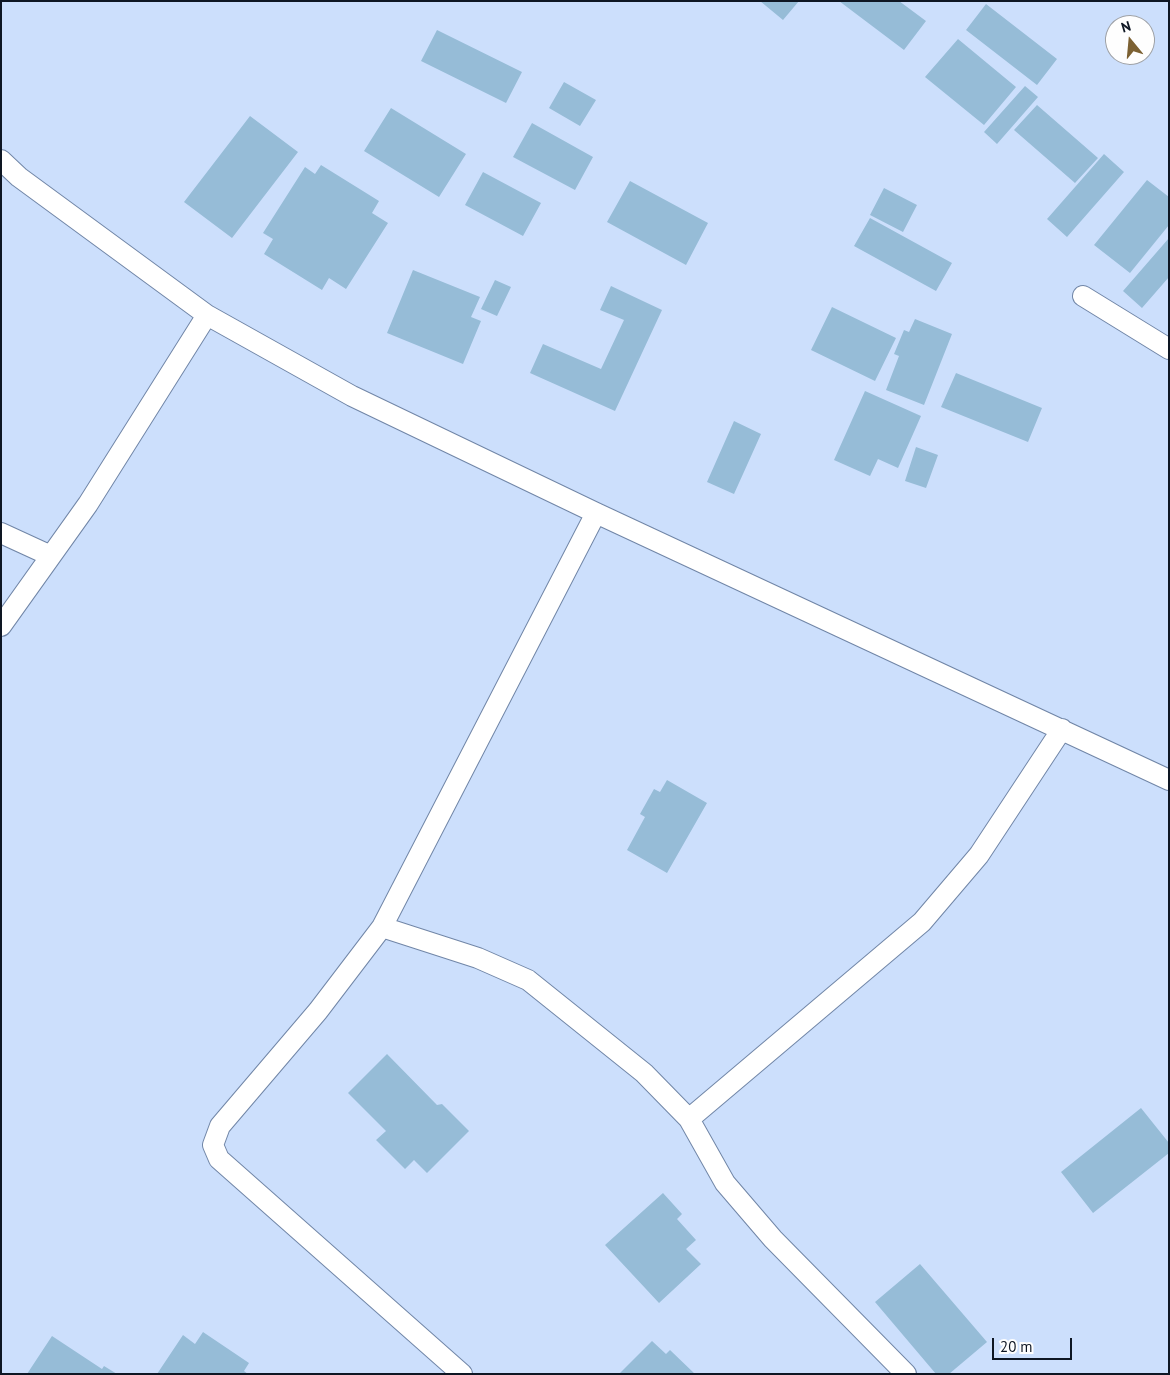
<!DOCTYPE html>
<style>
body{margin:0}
#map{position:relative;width:1170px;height:1375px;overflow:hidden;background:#ccdffc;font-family:"PT Sans",sans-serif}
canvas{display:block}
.frame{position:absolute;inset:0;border:2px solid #0e1623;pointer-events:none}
.north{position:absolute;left:1105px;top:15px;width:50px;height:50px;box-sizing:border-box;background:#fefefe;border:1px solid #9ea1a6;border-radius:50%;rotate:343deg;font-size:14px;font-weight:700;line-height:20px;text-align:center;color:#0e1623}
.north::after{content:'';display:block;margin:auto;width:18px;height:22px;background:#7c6133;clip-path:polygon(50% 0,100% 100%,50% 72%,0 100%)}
.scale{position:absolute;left:992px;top:1338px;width:80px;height:22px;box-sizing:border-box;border:2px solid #0e1623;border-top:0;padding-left:6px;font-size:15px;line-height:18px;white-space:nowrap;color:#0e1623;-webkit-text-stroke:4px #fefefe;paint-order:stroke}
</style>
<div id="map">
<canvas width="1170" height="1375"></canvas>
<div class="frame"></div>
<div class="north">N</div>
<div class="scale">20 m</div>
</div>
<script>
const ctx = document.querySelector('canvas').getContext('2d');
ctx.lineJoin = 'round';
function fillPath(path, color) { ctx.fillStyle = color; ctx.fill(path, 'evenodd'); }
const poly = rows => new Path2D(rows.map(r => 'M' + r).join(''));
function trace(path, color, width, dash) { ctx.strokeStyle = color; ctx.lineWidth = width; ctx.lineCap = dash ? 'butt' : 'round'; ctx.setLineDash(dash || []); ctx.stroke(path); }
const building = poly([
 [760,1,799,1,783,20],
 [839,1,899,1,926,21,904,50],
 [986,4,1057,59,1037,85,966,30],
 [437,30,522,72,506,103,421,61],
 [958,39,1016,87,984,125,925,77],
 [564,82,596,100,580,126,549,108],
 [1025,86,1038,97,997,144,984,132],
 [1037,105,1098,158,1075,183,1014,130],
 [391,108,466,154,439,197,364,151],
 [250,116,298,152,232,238,184,202],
 [532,123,593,157,575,190,513,157],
 [1104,154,1124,172,1067,237,1047,219],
 [321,165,379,201,372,213,388,223,346,289,329,278,322,290,264,254,273,239,263,233,305,167,315,174],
 [483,172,541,203,523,236,465,205],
 [1147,180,1169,197,1169,225,1130,273,1094,245],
 [630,181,708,223,686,265,607,222],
 [884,188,917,205,903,232,870,215],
 [870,218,952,263,936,291,854,246],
 [1169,238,1169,277,1142,308,1123,291],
 [413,270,480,297,471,317,481,321,463,364,387,333],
 [495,280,511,287,497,316,481,309],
 [611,286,662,310,615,411,530,373,543,344,601,369,624,320,600,310],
 [832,307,896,338,875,381,811,350],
 [915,319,952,334,924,405,886,390,899,356,894,354,904,330,909,332],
 [956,373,1042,408,1028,442,941,407],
 [865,391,921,416,898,468,878,459,870,476,834,460],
 [734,421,761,434,734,494,707,482],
 [916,447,938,455,926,488,905,481],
 [667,780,707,803,667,873,627,850,645,817,640,814,654,789,660,792],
 [387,1054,437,1105,442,1104,469,1131,427,1173,414,1160,405,1169,376,1140,386,1131,348,1093],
 [1141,1108,1169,1143,1169,1153,1093,1213,1061,1172],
 [663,1193,682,1214,677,1219,696,1240,686,1249,701,1264,659,1303,605,1245],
 [920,1264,987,1342,949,1374,936,1374,875,1302],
 [203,1332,249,1363,244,1371,248,1374,157,1374,183,1335,195,1344],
 [52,1336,102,1369,104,1366,117,1374,27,1374],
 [652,1341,666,1354,670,1350,695,1374,619,1374]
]);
const minor = poly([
 [1,160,19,177,207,315,352,396,596,513,1169,780],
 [1083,296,1169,349],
 [1,533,51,556],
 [1,626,88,504,207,315],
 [382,927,478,958,528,980,644,1073,689,1119,725,1183,773,1239,906,1374],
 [689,1119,922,922,979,855,1062,729],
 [462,1374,219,1159,213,1145,220,1126,318,1011,382,927,596,513]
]);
fillPath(building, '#96bcd7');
trace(minor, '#7186a7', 22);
trace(minor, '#fff', 20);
</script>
